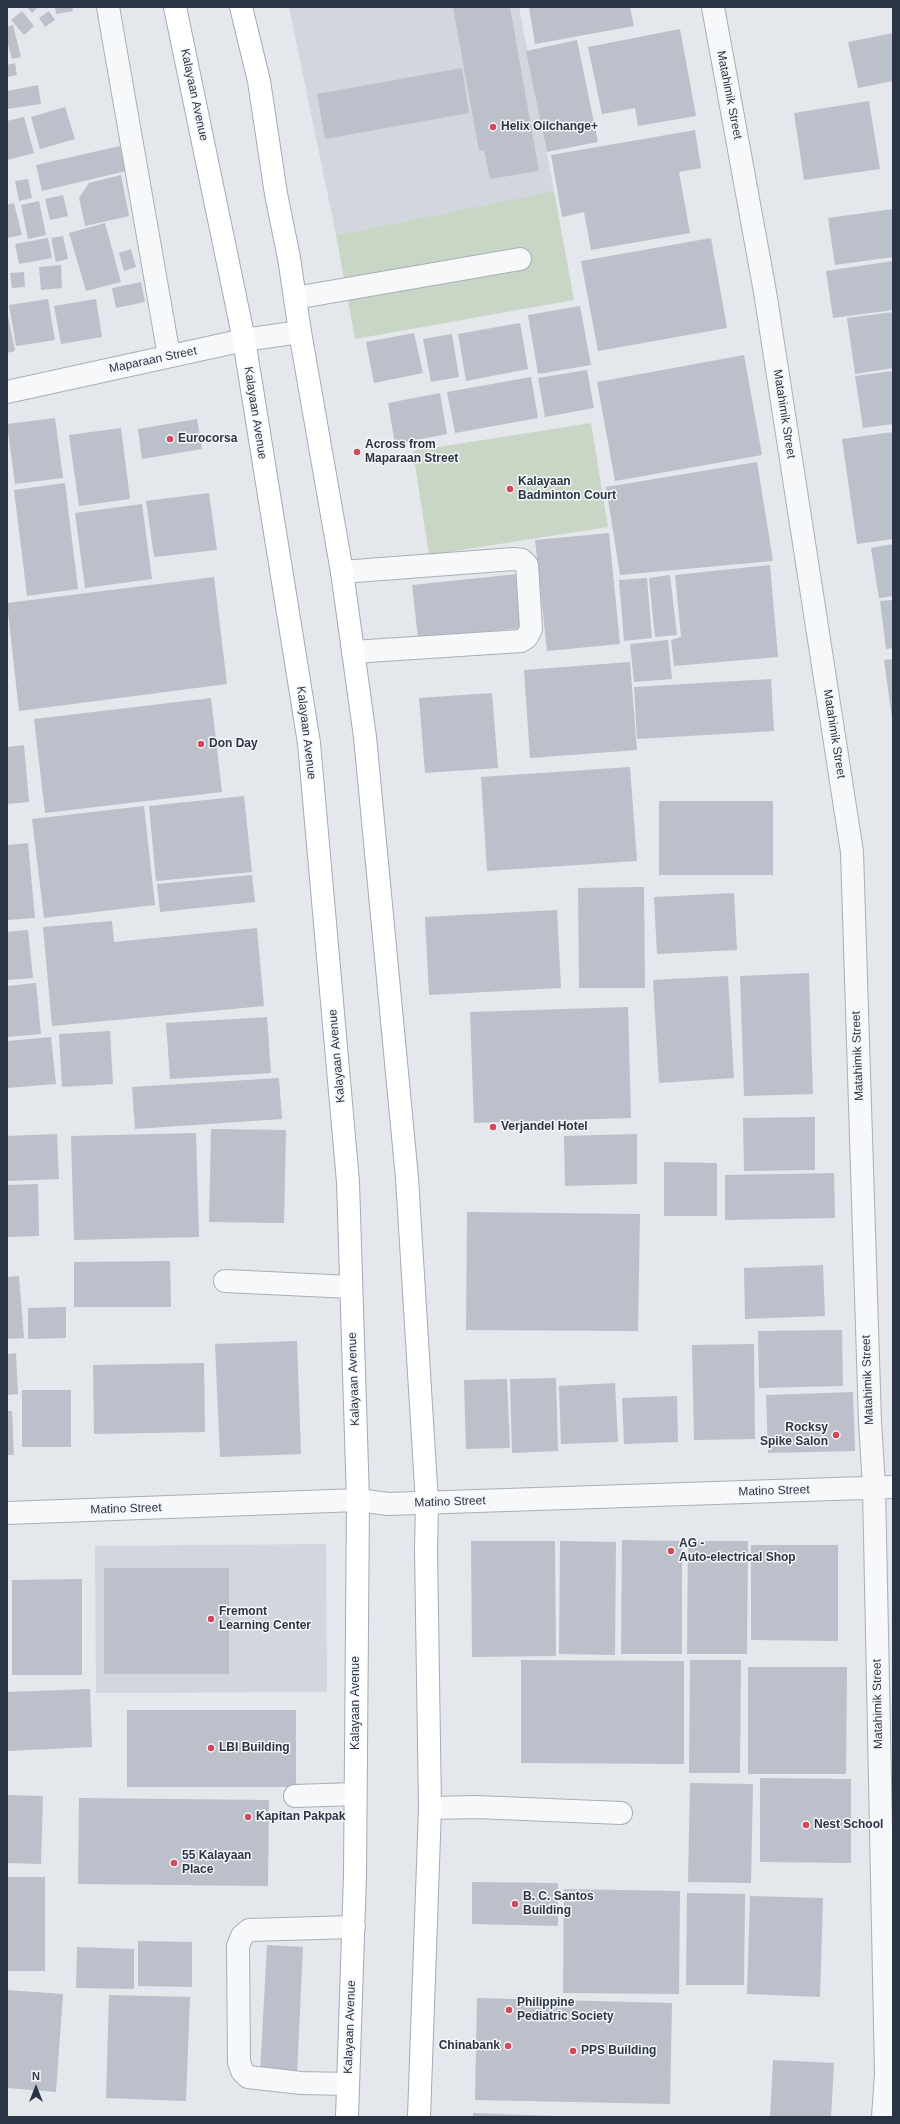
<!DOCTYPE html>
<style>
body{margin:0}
#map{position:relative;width:900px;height:2124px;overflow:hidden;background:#e4e7ec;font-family:Helvetica,sans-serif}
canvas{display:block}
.frame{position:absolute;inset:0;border:8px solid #2b3445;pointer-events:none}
.north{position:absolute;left:16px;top:2068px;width:40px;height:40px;-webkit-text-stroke:3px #f4f6f9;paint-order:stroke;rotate:0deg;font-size:11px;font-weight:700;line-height:16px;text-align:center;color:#2b3445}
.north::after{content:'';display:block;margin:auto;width:14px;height:18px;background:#2b3445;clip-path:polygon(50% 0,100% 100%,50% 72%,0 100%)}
</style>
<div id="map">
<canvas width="900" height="2124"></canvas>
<div class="frame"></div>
<div class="north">N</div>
</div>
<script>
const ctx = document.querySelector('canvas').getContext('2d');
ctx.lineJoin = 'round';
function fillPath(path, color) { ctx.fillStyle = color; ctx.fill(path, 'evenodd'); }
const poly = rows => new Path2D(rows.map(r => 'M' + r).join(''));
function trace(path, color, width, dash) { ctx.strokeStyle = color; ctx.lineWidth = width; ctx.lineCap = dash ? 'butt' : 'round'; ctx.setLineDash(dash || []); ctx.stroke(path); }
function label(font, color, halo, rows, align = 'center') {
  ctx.font = font + ' Helvetica,sans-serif'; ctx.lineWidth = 3; ctx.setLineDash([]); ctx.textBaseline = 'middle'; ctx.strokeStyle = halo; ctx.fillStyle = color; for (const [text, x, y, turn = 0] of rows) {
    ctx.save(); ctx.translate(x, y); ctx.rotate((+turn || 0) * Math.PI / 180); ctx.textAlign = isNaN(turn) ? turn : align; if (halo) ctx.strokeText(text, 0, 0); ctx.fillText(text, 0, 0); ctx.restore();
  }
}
const built = poly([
 [289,7,519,7,554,191,336,235],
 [326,1544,327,1692,96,1693,95,1546]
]);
const green = poly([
 [554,191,574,300,355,339,336,235],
 [591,423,608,527,429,555,413,451]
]);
const building = poly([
 [27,7,38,7,32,13],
 [55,7,72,7,73,11,56,14],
 [453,7,510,7,539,171,490,179,484,150,479,151],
 [529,7,630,7,634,26,535,44],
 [22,11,34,26,24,35,11,20],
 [49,11,55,20,45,27,39,18],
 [13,25,21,57,12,59,7,40,7,27],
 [680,29,696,116,638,126,635,108,602,114,588,47],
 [893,33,893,81,858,88,848,42],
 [577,40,598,142,547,152,526,51],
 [15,63,17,75,7,77,7,65],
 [462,68,469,113,325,139,317,94],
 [38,85,41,104,7,109,7,91],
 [869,101,880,169,804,180,794,113],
 [65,107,75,139,40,149,31,117],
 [24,117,34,153,7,160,7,121],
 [695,130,701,168,679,172,690,233,591,250,584,212,562,217,551,155],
 [120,146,126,171,42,191,36,165],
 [121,175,129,216,85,226,79,198,89,183],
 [28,179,32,198,19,201,15,181],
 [63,195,68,216,50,220,45,199],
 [39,201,46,235,28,239,21,205],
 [14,203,22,235,7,238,7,205],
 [893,209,893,257,835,265,828,218],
 [105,223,121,282,86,291,69,233],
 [63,236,68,259,56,262,51,238],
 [48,238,52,258,19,264,15,244],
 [711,238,727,328,598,351,581,261],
 [131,249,136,267,124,271,119,253],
 [893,261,893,310,833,318,826,271],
 [61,265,62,288,41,290,39,267],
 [24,272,25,287,12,288,10,273],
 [141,282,145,302,116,308,112,288],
 [48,299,55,340,16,346,9,305],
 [96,299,102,337,61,344,54,306],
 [580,306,591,365,538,374,528,315],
 [7,311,15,351,7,353],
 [893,312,893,368,855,374,847,318],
 [520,323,528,369,466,381,458,334],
 [414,333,423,373,374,383,366,342],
 [452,334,459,377,431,382,423,339],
 [744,355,762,455,615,481,597,382],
 [587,370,594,408,545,417,538,378],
 [893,371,893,424,863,428,855,376],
 [531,377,538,418,455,433,447,392],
 [440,393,447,434,395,444,388,403],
 [55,418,63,478,15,484,7,424],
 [197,419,202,449,142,459,138,429],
 [121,428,130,499,79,506,69,435],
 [893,432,893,539,857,544,842,439],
 [757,462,773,561,620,575,606,487],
 [65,483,78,589,27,596,14,490],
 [209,493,217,550,154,557,146,501],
 [142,504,152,579,85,588,75,513],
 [609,533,620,644,547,651,535,540],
 [893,544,893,596,879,598,871,548],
 [770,565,778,657,674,666,671,640,681,637,675,575],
 [517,574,522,628,418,638,412,585],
 [670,575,677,635,655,637,649,578],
 [214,577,227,684,19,711,7,603],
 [647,578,652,638,624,641,619,580],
 [893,600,893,648,886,649,880,601],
 [668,640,672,679,634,682,630,644],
 [893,659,893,719,892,719,884,660],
 [630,662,637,750,530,758,524,670],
 [771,679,774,731,637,739,634,687],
 [492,693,498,768,425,773,419,698],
 [211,698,222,792,45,813,34,719],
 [24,745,29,802,7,804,7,747],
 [630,767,637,861,487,871,481,777],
 [244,796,252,872,156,881,149,806],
 [659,801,773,801,773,875,659,875],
 [144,806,155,905,44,918,32,819],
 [28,843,35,918,7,920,7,845],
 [252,875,255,902,160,912,157,884],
 [644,887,645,988,579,988,578,888],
 [734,893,737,950,657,954,654,897],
 [557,910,561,988,429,995,425,917],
 [112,921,114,942,257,928,264,1006,52,1026,43,927],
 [28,930,33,978,7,980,7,932],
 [809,973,813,1094,744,1096,740,976],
 [728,976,734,1078,659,1083,653,980],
 [36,983,41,1034,7,1037,7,986],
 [628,1007,631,1118,474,1123,470,1012],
 [267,1017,271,1073,170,1079,166,1023],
 [110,1031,113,1084,62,1087,59,1034],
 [51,1037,56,1084,7,1088,7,1041],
 [279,1078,282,1119,135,1129,132,1087],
 [815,1117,815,1170,744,1171,743,1118],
 [211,1129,286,1130,284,1223,209,1222],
 [196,1133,199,1237,74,1240,71,1136],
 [57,1134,59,1179,7,1181,7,1136],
 [637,1134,637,1184,565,1186,564,1136],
 [664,1162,717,1163,717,1216,664,1216],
 [834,1173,835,1218,725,1220,725,1175],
 [38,1184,39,1236,7,1237,7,1185],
 [467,1212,640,1214,638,1331,466,1330],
 [170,1261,171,1307,74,1307,74,1262],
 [823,1265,825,1316,745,1319,744,1268],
 [19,1276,24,1338,7,1339,7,1277],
 [66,1307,66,1338,28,1339,28,1308],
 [842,1330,843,1386,759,1388,758,1331],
 [297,1341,301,1454,220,1457,215,1344],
 [754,1344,755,1439,694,1440,692,1345],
 [16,1353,18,1394,7,1395,7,1354],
 [204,1363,205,1432,94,1434,93,1365],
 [556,1378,558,1451,512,1453,510,1379],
 [507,1379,510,1448,466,1449,464,1380],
 [615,1383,618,1442,561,1444,559,1386],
 [22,1390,71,1390,71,1447,22,1447],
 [853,1392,855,1451,768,1453,766,1395],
 [677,1396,678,1442,624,1444,622,1398],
 [7,1411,12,1411,14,1455,7,1455],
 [622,1540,682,1541,682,1654,621,1654],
 [471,1541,555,1541,556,1656,472,1657],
 [560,1541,616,1542,615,1655,559,1654],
 [688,1541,748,1541,747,1654,687,1654],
 [751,1545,838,1545,838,1641,751,1640],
 [104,1568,229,1568,229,1674,104,1674],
 [82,1579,82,1675,12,1675,12,1580],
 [521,1660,684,1661,684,1764,521,1763],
 [690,1660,741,1660,740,1773,689,1773],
 [748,1667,847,1667,846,1774,748,1774],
 [90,1689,92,1747,7,1751,7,1692],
 [127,1710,296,1710,296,1787,127,1787],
 [760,1778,851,1779,851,1863,760,1862],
 [690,1783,753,1784,751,1883,688,1882],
 [7,1795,43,1796,41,1864,7,1863],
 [79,1798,269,1800,268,1886,78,1884],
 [7,1877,45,1877,45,1971,7,1971],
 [472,1882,558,1883,558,1926,472,1924],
 [564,1889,680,1891,679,1994,563,1993],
 [687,1893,745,1894,744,1985,686,1985],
 [750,1896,823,1898,820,1997,747,1994],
 [138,1941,192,1942,192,1987,138,1986],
 [267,1945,303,1947,297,2075,260,2073],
 [77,1947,134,1949,134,1989,76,1988],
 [7,1990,63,1994,56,2092,7,2088],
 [109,1995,190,1997,186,2101,106,2098],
 [477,1998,672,2003,670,2104,475,2100],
 [773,2060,834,2063,831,2117,770,2117],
 [473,2113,555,2116,555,2117,473,2117]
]);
const minor = poly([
 [108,7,169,356],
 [713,7,765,292,852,852,870,1422,874,1487,886,2074,883,2117],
 [295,298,520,259],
 [7,392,244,340,300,332],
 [342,572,514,559,522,560,527,565,531,629,527,637,521,641,353,652],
 [225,1281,351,1287],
 [7,1513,358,1500,388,1504,893,1487],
 [295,1796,355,1794],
 [430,1808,476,1807,621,1813],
 [348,2084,301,2083,248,2077,242,2071,239,2062,238,1946,242,1936,249,1930,354,1927]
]);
const major = poly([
 [175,7,244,340,309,743,348,1182,358,1500,355,1875,347,2117],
 [241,7,259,81,276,194,289,258,300,332,342,572,365,737,407,1178,427,1503,426,1549,430,1808,419,2117]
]);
const markers = [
 [493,127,4,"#d1495b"],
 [170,439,4,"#d1495b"],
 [357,452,4,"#d1495b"],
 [510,489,4,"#d1495b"],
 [201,744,4,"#d1495b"],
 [493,1127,4,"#d1495b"],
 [836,1435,4,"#d1495b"],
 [671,1551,4,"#d1495b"],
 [211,1619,4,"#d1495b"],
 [211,1748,4,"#d1495b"],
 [248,1817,4,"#d1495b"],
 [806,1825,4,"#d1495b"],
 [174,1863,4,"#d1495b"],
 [515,1904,4,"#d1495b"],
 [509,2010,4,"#d1495b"],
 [508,2046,4,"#d1495b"],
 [573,2051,4,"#d1495b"]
];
const streetNames = [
 ["Kalayaan Avenue",194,95,78],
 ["Matahimik Street",729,95,79],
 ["Maparaan Street",153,360,-12],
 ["Kalayaan Avenue",255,413,81],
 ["Matahimik Street",784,414,81],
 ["Kalayaan Avenue",306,733,83],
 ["Matahimik Street",834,734,81],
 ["Kalayaan Avenue",337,1056,-95],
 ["Matahimik Street",858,1056,-92],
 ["Kalayaan Avenue",354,1379,-92],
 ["Matahimik Street",868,1380,-92],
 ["Matino Street",774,1491,-2],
 ["Matino Street",450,1502,-2],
 ["Matino Street",126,1509,-2],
 ["Kalayaan Avenue",356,1703,-90],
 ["Matahimik Street",878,1704,-91],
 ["Kalayaan Avenue",350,2027,-88]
];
const poiNames = [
 ["Helix Oilchange+",501,127],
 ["Eurocorsa",178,439],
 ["Across from",365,445],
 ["Maparaan Street",365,459],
 ["Kalayaan",518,482],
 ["Badminton Court",518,496],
 ["Don Day",209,744],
 ["Verjandel Hotel",501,1127],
 ["Rocksy",828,1428,"right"],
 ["Spike Salon",828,1442,"right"],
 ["AG -",679,1544],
 ["Auto-electrical Shop",679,1558],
 ["Fremont",219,1612],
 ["Learning Center",219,1626],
 ["LBI Building",219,1748],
 ["Kapitan Pakpak",256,1817],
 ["Nest School",814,1825],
 ["55 Kalayaan",182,1856],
 ["Place",182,1870],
 ["B. C. Santos",523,1897],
 ["Building",523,1911],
 ["Philippine",517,2003],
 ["Pediatric Society",517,2017],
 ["Chinabank",500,2046,"right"],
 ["PPS Building",581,2051]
];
fillPath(built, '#d2d6de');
fillPath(green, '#c9d6c5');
fillPath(building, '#bbc0ca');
trace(minor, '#a9aeb7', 24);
trace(major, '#a3abb8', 24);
trace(minor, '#f7f8fa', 22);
trace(major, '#fff', 22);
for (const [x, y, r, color] of markers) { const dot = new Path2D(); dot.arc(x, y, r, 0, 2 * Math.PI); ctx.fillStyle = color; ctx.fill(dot); trace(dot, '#f4f6f9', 1.5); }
label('12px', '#2b3445', '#f4f6f9', streetNames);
label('bold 12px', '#2b3445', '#f4f6f9', poiNames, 'left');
</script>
